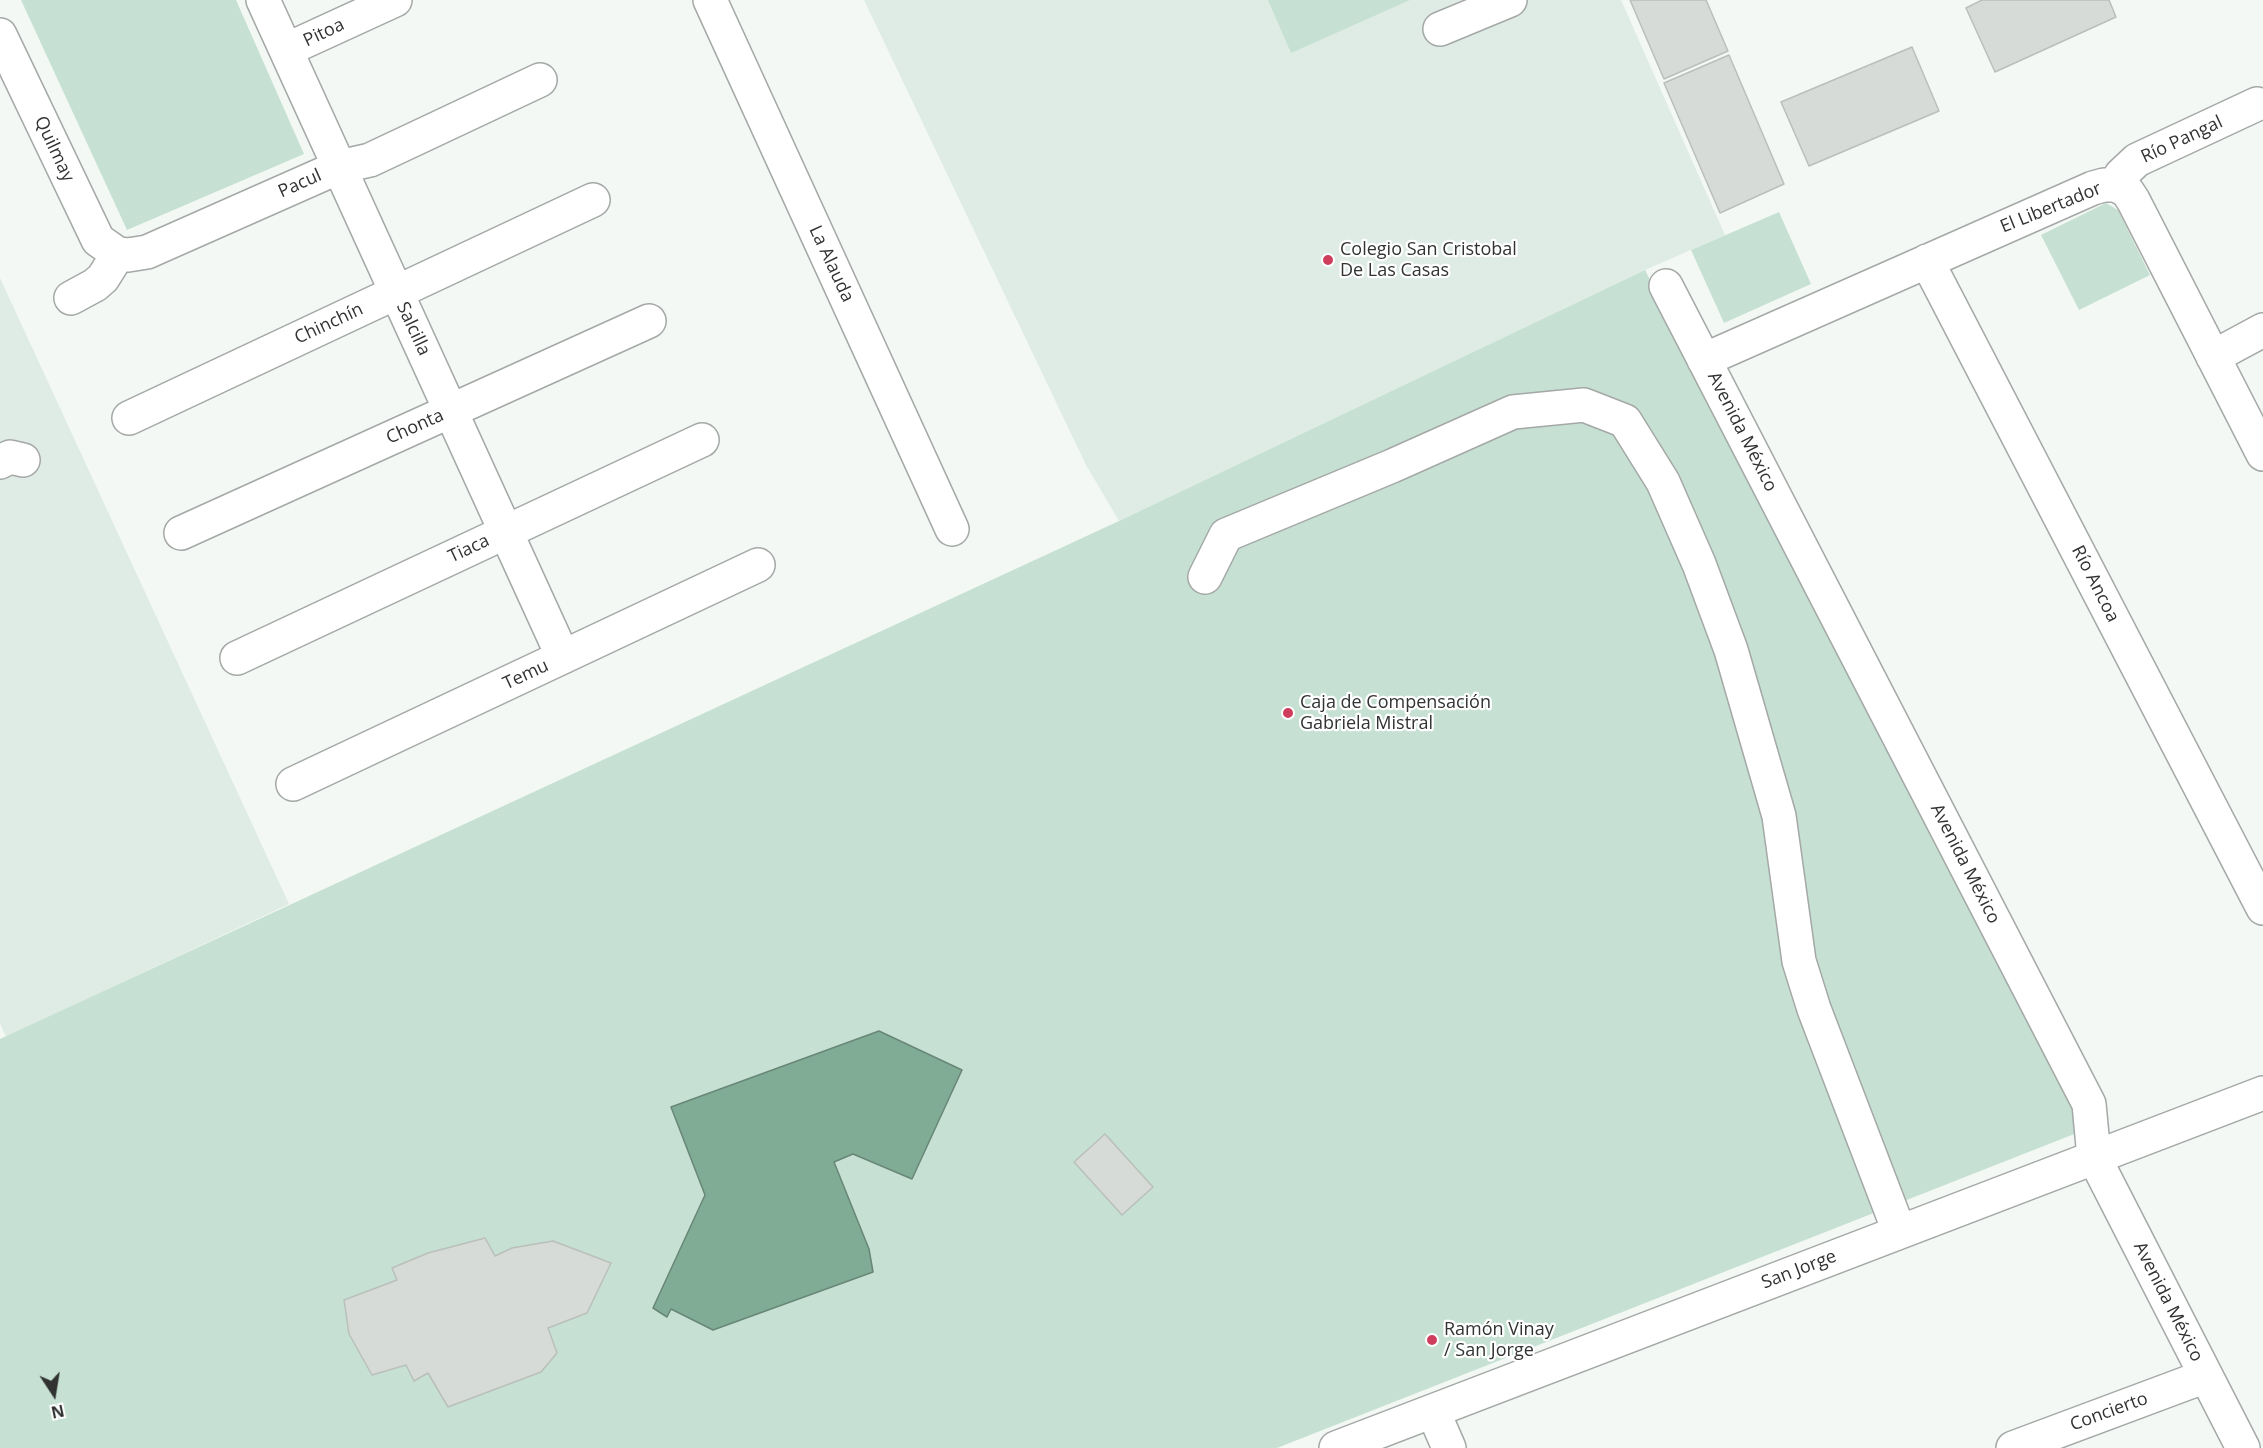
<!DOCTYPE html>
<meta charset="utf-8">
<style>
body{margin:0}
#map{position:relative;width:2263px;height:1448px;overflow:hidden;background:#f3f8f5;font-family:"Open Sans",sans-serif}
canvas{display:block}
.north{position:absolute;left:24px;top:1364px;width:60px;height:60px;-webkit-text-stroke:4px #fff;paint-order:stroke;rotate:168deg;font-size:16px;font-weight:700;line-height:24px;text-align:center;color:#313332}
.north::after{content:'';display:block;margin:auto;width:21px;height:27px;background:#313332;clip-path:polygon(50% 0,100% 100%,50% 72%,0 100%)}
</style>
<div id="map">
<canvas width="2263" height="1448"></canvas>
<div class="north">N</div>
</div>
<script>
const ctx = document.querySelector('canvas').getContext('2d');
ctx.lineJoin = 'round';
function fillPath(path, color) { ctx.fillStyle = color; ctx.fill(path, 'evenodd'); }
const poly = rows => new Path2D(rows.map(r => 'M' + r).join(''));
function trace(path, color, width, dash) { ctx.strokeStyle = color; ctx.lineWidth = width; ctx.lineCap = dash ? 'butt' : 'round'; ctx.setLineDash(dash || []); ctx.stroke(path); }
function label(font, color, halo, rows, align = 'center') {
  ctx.font = font + ' "Open Sans",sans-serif'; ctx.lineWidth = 4.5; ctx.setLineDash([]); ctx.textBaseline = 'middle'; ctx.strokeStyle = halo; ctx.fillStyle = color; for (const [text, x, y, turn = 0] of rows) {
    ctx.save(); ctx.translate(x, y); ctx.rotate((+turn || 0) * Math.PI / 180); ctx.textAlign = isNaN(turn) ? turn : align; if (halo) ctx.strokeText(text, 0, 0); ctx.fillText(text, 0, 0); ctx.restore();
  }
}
const built = poly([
 [864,0,1621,0,1725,235,1645,270,1119,521,1086,465],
 [0,278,289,904,6,1037,0,1023]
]);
const green = poly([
 [21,0,236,0,304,154,127,230],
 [1268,0,1410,0,1291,53],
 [2106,203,2118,210,2150,275,2079,310,2041,235],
 [1779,212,1811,284,1724,323,1691,250],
 [1645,270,2087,1129,1277,1448,0,1448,0,1039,1119,521]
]);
const water = poly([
 [879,1031,962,1070,912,1179,853,1154,834,1162,869,1249,873,1272,713,1330,671,1309,667,1317,653,1308,705,1195,671,1107,879,1031]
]);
const building = poly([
 [1630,0,1706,0,1728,51,1664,79,1630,0],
 [1982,0,2109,0,2116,17,1995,72,1966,8,1982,0],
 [1912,47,1939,111,1809,166,1781,102,1912,47],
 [1729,55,1784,184,1720,213,1664,83,1729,55],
 [1105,1134,1153,1187,1122,1215,1074,1162,1105,1134],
 [485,1238,495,1256,512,1248,553,1241,611,1263,587,1313,548,1328,557,1353,541,1372,448,1407,428,1373,414,1381,406,1365,372,1375,349,1334,344,1300,397,1280,392,1268,428,1253,485,1238]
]);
const minor = poly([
 [263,0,563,657],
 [710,0,952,529],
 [1440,29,1510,0],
 [0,35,98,240,118,254,128,255,147,252,339,167,370,160,540,80],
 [286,50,395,0],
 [2116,185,2121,175,2137,160,2257,104],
 [1927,261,2263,908],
 [1666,286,2089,1104,2094,1157,2243,1448],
 [71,298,95,285,103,278,118,254],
 [2213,357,2263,330],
 [1704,360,2093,188,2104,185,2116,185,2127,191,2133,200,2263,454],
 [129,418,593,200],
 [0,462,10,457,23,460],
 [181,533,649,321],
 [1205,577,1226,535,1392,466,1513,412,1584,405,1625,421,1663,482,1699,564,1731,650,1779,816,1799,961,1814,1009,1899,1231],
 [237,658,702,440],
 [293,784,758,565],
 [1433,1411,1449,1448],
 [1336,1448,2263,1093],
 [2013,1448,2206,1376]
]);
const markers = [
 [1328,260,6,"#ce3e5c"],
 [1288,713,6,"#ce3e5c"],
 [1432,1340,6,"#ce3e5c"]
];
const streetNames = [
 ["Pitoa",324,33,-25],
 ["Río Pangal",2182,140,-25],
 ["Quilmay",54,149,65],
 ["Pacul",300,184,-24],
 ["El Libertador",2051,208,-22],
 ["La Alauda",831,264,65],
 ["Chinchín",329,324,-25],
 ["Salcilla",413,329,65],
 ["Chonta",415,427,-24],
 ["Avenida México",1742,432,63],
 ["Tiaca",469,549,-25],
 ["Río Ancoa",2095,584,63],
 ["Temu",526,675,-25],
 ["Avenida México",1965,864,63],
 ["San Jorge",1799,1270,-21],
 ["Avenida México",2168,1302,63],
 ["Concierto",2109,1412,-20]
];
const poiNames = [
 ["Colegio San Cristobal",1340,250],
 ["De Las Casas",1340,271],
 ["Caja de Compensación",1300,703],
 ["Gabriela Mistral",1300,724],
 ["Ramón Vinay",1444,1330],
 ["/ San Jorge",1444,1351]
];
fillPath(built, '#dfece5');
fillPath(green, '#c6e1d3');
fillPath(water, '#80ab95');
trace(water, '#688777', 1.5);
fillPath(building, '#d6dbd8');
trace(building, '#babfbc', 1.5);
trace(minor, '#a4a8a6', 36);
trace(minor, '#fff', 33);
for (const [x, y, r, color] of markers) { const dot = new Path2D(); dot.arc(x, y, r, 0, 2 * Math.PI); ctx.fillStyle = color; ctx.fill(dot); trace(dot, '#fff', 2); }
label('18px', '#313332', '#fff', streetNames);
label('18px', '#313332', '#fff', poiNames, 'left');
</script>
